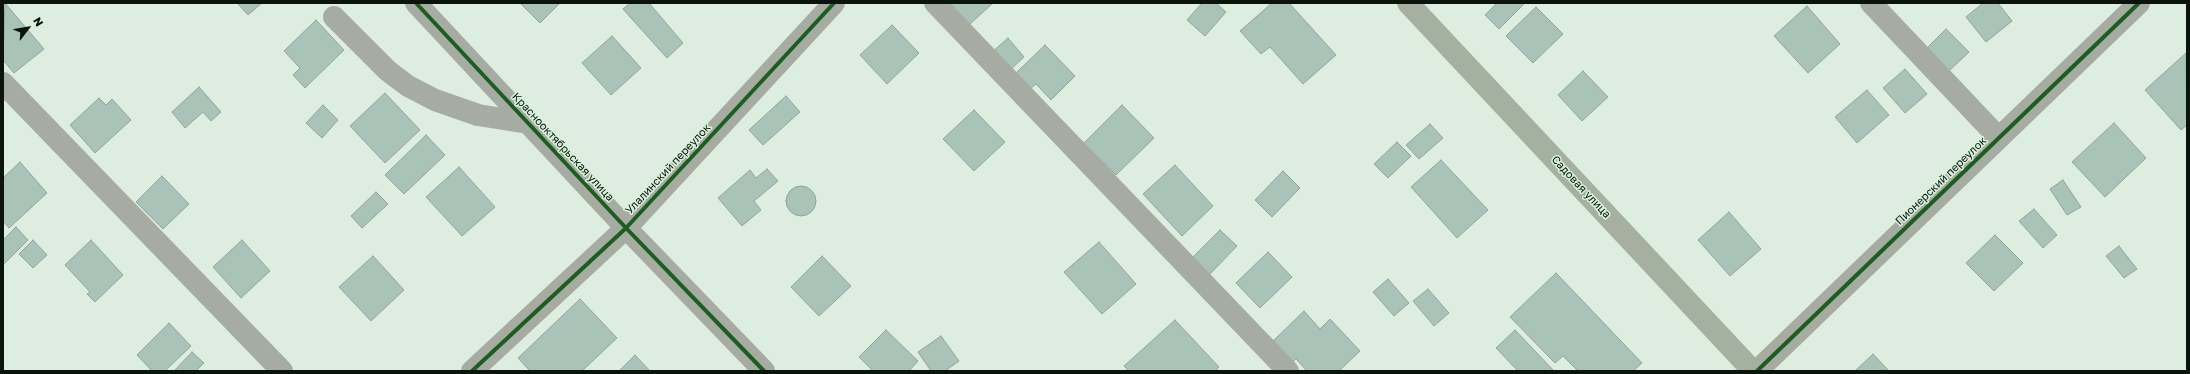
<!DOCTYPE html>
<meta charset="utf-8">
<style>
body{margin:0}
#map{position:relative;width:2190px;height:374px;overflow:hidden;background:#ddede0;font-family:"Golos Text",sans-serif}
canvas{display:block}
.frame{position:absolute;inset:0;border:4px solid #0b140c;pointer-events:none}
.north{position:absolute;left:8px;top:8px;width:40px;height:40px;-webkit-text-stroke:3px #d7f3db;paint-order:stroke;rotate:59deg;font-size:11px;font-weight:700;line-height:16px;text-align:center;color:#0b140c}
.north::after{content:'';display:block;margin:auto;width:14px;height:18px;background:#0b140c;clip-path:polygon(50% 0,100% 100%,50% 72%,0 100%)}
</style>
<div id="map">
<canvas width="2190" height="374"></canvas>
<div class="frame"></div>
<div class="north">N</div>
</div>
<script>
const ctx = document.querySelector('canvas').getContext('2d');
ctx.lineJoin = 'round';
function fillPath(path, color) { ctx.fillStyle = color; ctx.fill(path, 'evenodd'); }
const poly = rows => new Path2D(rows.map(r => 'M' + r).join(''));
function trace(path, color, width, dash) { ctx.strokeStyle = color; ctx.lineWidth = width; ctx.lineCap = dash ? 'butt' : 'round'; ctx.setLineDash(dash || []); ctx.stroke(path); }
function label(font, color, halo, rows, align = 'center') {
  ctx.font = font + ' "Golos Text",sans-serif'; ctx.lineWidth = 3; ctx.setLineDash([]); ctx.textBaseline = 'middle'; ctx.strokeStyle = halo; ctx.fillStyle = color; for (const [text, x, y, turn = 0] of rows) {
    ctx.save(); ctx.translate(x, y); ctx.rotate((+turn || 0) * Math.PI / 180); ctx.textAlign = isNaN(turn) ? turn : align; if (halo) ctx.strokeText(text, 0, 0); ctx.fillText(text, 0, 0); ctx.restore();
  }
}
const building = poly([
 [5,3,44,49,14,73,3,60,5,3],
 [237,3,262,3,248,15,237,3],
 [520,3,560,3,540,23,520,3],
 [630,3,649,3,683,43,667,58,623,9,630,3],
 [948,3,993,3,969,25,948,3],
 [1202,3,1216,3,1226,12,1205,36,1187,20,1202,3],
 [1272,3,1289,3,1336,55,1303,84,1270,47,1261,54,1240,31,1272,3],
 [1497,3,1525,3,1499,29,1485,15,1497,3],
 [1983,3,1998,3,2012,21,1986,42,1966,17,1983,3],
 [1807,6,1840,44,1808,73,1774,36,1807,6],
 [1536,7,1563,34,1533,63,1506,36,1536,7],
 [316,20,344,50,305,88,293,75,300,68,284,51,316,20],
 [892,25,919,53,887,84,860,55,892,25],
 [1946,29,1969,52,1949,71,1927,48,1946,29],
 [612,36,641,68,611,95,582,63,612,36],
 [1008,38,1024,57,1008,72,991,53,1008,38],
 [1045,45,1075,76,1051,100,1036,84,1031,88,1016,73,1045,45],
 [2186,53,2187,125,2181,130,2145,90,2186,53],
 [1905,69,1927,94,1905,113,1883,88,1905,69],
 [1583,71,1608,97,1582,121,1558,95,1583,71],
 [199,87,221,112,211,121,203,112,185,128,172,112,199,87],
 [1867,90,1889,115,1857,143,1835,117,1867,90],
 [385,93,420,130,385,163,350,126,385,93],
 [786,96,800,112,763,145,749,130,786,96],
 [99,98,106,105,112,99,131,120,95,153,70,125,99,98],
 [323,105,338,120,322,138,306,123,323,105],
 [1122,105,1154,138,1116,175,1084,143,1122,105],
 [974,110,1005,142,974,171,943,139,974,110],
 [2114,123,2146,158,2105,197,2072,162,2114,123],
 [1430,124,1443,138,1419,159,1406,145,1430,124],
 [426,135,445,155,404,194,385,175,426,135],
 [1397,142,1411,156,1388,178,1374,164,1397,142],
 [1441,160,1488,210,1457,238,1411,187,1441,160],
 [20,162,47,193,9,228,3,221,3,178,20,162],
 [1175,165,1213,206,1182,236,1143,194,1175,165],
 [459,167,495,207,462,236,426,197,459,167],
 [767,169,778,181,754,201,761,210,742,226,718,198,750,170,756,178,767,169],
 [1283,171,1300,188,1272,217,1255,200,1283,171],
 [162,176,189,204,163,229,136,202,162,176],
 [2063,180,2081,207,2067,215,2050,189,2063,180],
 '786 201a15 15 0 1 1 30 0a15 15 0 1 1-30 0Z',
 [376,192,388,204,362,228,351,216,376,192],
 [2034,209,2057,235,2043,248,2019,221,2034,209],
 [1729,212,1761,249,1730,276,1698,240,1729,212],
 [16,227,28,240,3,265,3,240,16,227],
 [1220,230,1237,246,1209,275,1192,258,1220,230],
 [1995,235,2023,263,1994,291,1966,263,1995,235],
 [33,240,47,255,33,268,19,254,33,240],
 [91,240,123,275,95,302,87,294,90,292,65,265,91,240],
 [242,240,270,271,241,298,213,267,242,240],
 [1099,242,1136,284,1102,314,1064,272,1099,242],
 [2119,246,2137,269,2124,278,2106,256,2119,246],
 [1268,252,1292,277,1260,308,1236,283,1268,252],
 [373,256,404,290,371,321,339,287,373,256],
 [822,256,851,286,819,316,791,287,822,256],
 [1556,273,1642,363,1633,371,1578,371,1563,356,1555,363,1510,317,1556,273],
 [1388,279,1409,303,1394,316,1373,292,1388,279],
 [1428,289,1449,313,1434,326,1413,301,1428,289],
 [580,299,617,338,582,371,530,371,518,358,580,299],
 [1304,311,1320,329,1330,319,1360,351,1339,371,1307,371,1296,359,1291,363,1272,342,1304,311],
 [1175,320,1219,367,1215,371,1129,371,1124,366,1175,320],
 [169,323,191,346,165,371,152,371,137,355,169,323],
 [886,330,918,361,909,371,873,371,859,357,886,330],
 [1515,330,1554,371,1518,371,1496,348,1515,330],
 [941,336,959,361,945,371,931,371,918,352,941,336],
 [192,352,204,363,196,371,174,371,192,352],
 [1873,354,1889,371,1855,371,1873,354],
 [635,355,650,371,619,371,635,355]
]);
const minor = poly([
 [416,3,626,228,764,371],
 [935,3,1288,371],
 [1871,3,1999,138],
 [334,17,388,71,408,86,435,100,478,115,528,123],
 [3,83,282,371],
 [472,371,626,228,834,3],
 [1757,371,2139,3]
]);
const major = poly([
 [1408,3,1753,371]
]);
const cycleway = poly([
 [416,3,626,228,764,371],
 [472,371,626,228,834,3],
 [1757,371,2139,3]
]);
const streetNames = [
 ["Краснооктябрьская улица",563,147,47],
 ["Улалинский переулок",668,169,-47],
 ["Пионерский переулок",1941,181,-44],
 ["Садовая улица",1581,187,47]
];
fillPath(building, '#a9c3b8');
trace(building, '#96a39b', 1);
trace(minor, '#a7aca2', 22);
trace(major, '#a6b0a1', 22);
trace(cycleway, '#1b5e20', 4);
label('11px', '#0b140c', '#d7f3db', streetNames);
</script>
